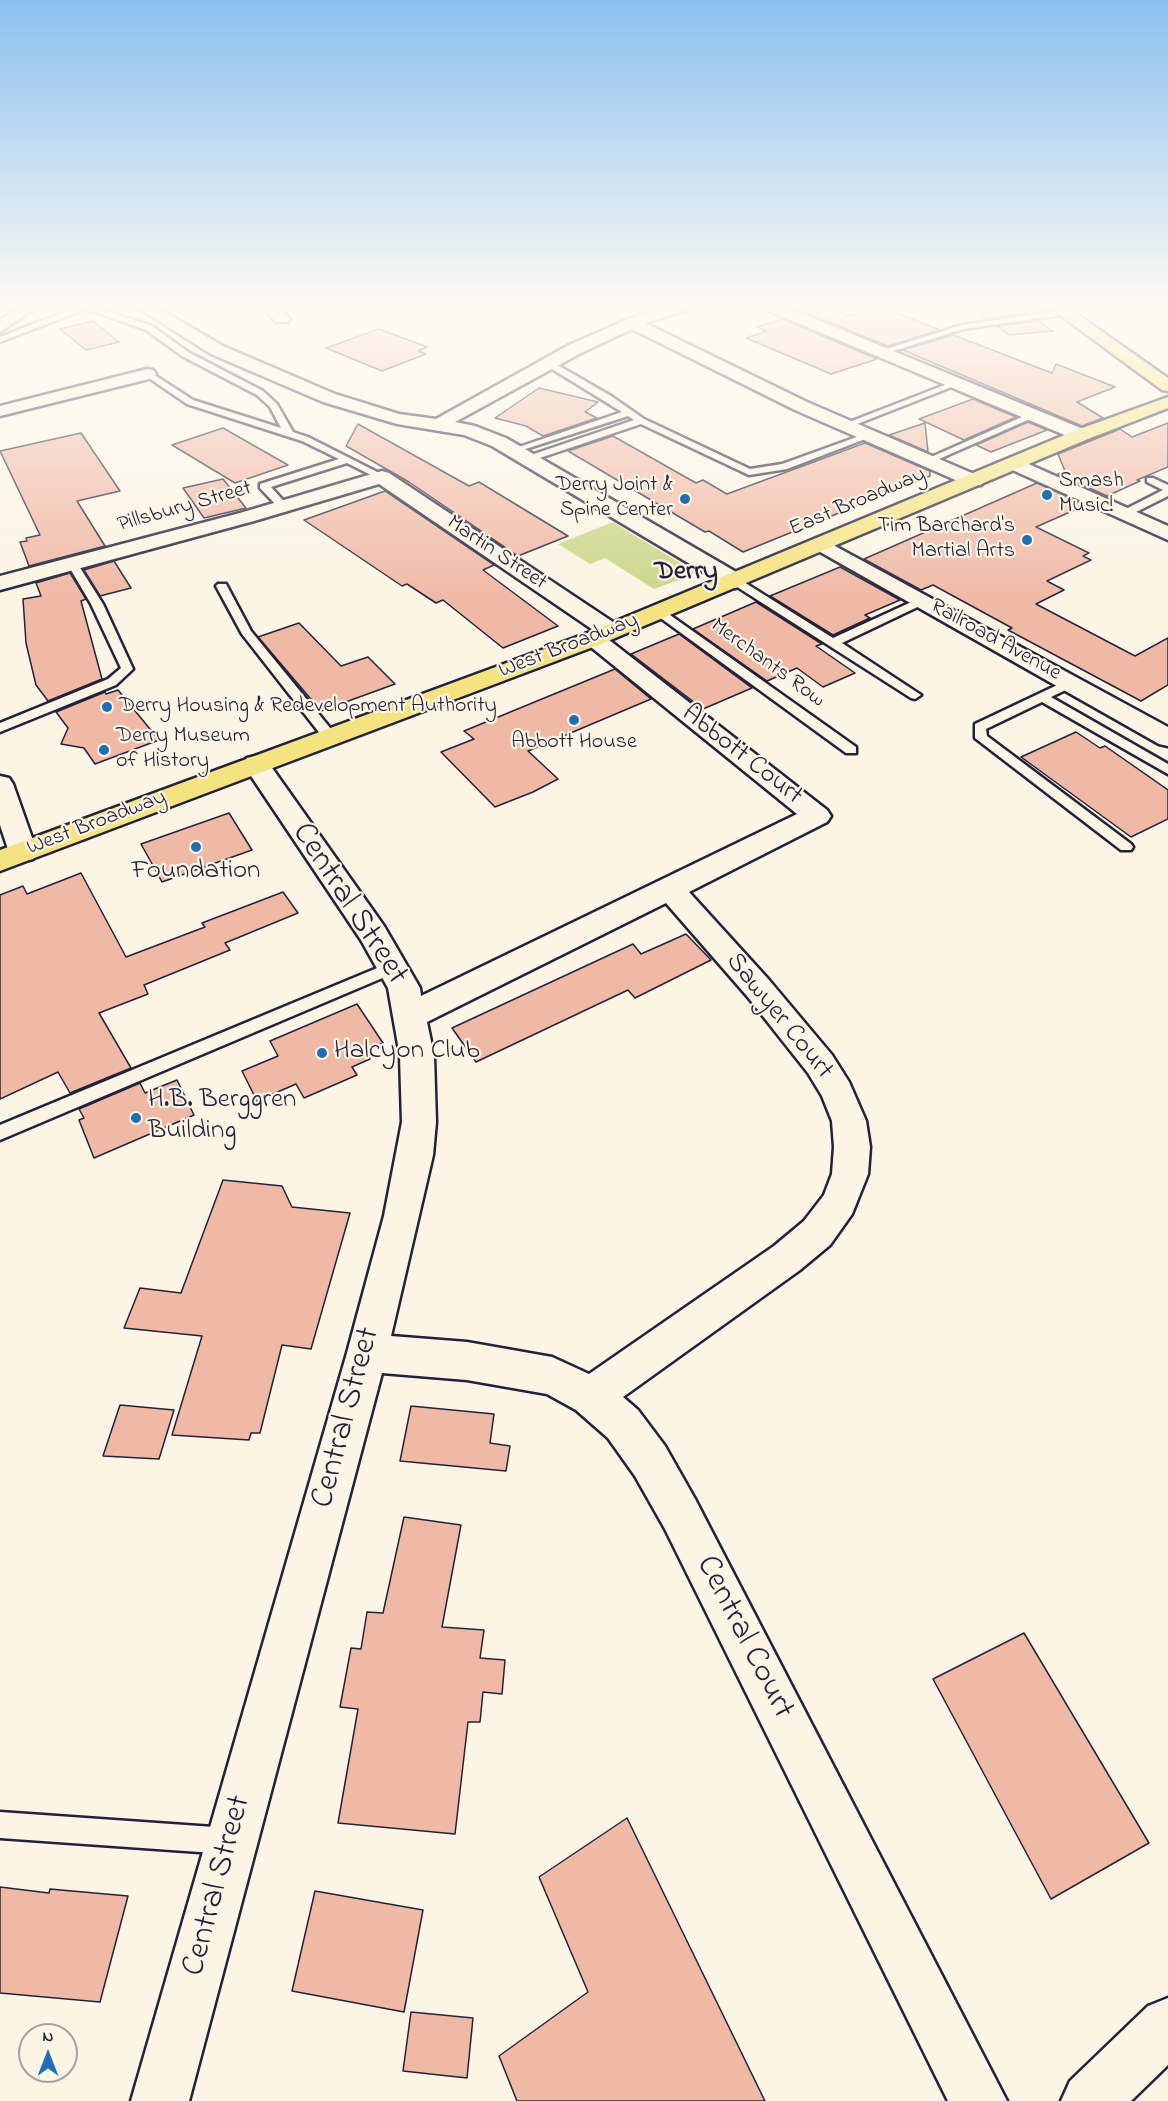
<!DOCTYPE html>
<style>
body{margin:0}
#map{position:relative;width:1168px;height:2101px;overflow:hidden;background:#fcf5e5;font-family:"Indie Flower",sans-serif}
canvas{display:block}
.north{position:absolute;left:18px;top:2023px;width:60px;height:60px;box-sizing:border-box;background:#fcf5e5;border:2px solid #a5a1a1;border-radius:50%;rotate:0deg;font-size:16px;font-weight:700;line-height:24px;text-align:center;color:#22223b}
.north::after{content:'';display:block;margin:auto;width:21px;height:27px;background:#1f6fb2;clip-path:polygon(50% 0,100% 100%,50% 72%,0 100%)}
</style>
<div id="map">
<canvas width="1168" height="2101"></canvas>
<div class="north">N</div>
</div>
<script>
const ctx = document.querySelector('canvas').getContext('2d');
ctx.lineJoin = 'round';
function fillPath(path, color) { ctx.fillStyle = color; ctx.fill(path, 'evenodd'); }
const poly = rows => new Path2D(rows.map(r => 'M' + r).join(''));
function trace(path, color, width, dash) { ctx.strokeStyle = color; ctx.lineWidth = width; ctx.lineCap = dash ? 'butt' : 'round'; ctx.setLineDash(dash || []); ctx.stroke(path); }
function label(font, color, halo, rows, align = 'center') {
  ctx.font = font + ' "Indie Flower",sans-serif'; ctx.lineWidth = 4.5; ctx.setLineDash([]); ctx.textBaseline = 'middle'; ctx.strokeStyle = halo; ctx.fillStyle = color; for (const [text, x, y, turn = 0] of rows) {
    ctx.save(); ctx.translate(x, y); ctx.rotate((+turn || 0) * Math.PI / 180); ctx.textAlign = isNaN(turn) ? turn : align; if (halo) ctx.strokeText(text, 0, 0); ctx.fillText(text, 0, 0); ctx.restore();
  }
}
const green = poly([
 [613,522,632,534,697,573,654,589,605,558,590,564,558,544]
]);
const building = poly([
 [827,307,848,316,881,307,940,330,888,346,805,312,827,307],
 [970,307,1017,307,1027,313,987,319,970,307],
 [782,319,877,359,831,374,746,338,767,331,757,327,782,319],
 [93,321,119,342,86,350,60,329,93,321],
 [1038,321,1053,331,1009,335,997,326,1038,321],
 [379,329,427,347,418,351,426,354,382,371,326,348,379,329],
 [953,335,1052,373,1056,364,1115,387,1077,402,1103,418,1082,426,903,350,953,335],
 [539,388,598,402,585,412,597,418,543,436,526,426,495,418,539,388],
 [973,399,1016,417,964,440,919,419,973,399],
 [1028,422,1047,430,991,452,976,445,1028,422],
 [925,423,928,452,889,435,925,423],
 [1168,423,1168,467,1137,480,1140,481,1107,496,1058,474,1065,471,1058,454,1120,429,1132,437,1168,423],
 [358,424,469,486,479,482,568,536,518,556,409,482,346,446,358,424],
 [223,428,288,465,235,483,172,445,223,428],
 [81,433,120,491,77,501,105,546,29,566,20,542,27,541,26,538,40,535,0,451,81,433],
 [613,436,696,483,703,480,727,494,865,443,930,471,930,476,743,552,709,531,705,532,568,451,613,436],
 [223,479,246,508,204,518,183,488,223,479],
 [1037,483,1086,505,1036,527,1089,553,1083,556,1091,560,1047,581,1064,590,1036,604,1135,656,1168,638,1168,685,1141,701,1008,630,1012,628,933,585,921,590,864,559,1037,483],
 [385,491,494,565,483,570,558,626,503,648,443,600,436,603,407,584,402,586,304,520,385,491],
 [114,561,131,588,100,596,84,570,114,561],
 [840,567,900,600,865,615,870,618,833,635,770,596,840,567],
 [70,573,86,599,81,601,102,679,48,701,36,685,26,643,23,599,41,596,36,583,70,573],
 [756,602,822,644,816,646,855,673,823,687,797,668,767,681,693,629,756,602],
 [299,623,341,666,368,657,395,684,321,711,258,637,299,623],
 [679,634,752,688,703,709,631,654,679,634],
 [615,669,651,699,528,751,558,779,533,792,495,807,441,752,474,739,464,731,615,669],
 [118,690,159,740,95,764,84,748,61,744,68,728,56,712,105,692,106,694,118,690],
 [1076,732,1100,748,1105,746,1168,790,1168,819,1131,837,1021,757,1076,732],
 [229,813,252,850,162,882,141,844,229,813],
 [81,873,126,957,205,927,202,923,283,892,298,913,225,943,230,950,144,985,148,994,99,1013,131,1068,70,1093,58,1072,0,1099,0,895,23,886,27,894,81,873],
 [686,934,711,960,635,998,628,990,476,1062,452,1028,633,944,641,954,686,934],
 [357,1004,383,1043,365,1051,370,1059,352,1067,357,1075,304,1098,296,1084,257,1101,242,1071,278,1056,270,1041,357,1004],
 [177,1080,194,1115,94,1158,79,1120,84,1118,79,1109,140,1083,145,1093,177,1080],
 [223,1180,282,1186,292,1207,350,1213,311,1349,282,1345,260,1433,251,1433,249,1440,172,1435,202,1336,124,1328,140,1288,181,1293,223,1180],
 [120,1405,174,1410,159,1459,103,1456,120,1405],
 [411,1406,494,1414,490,1443,510,1446,506,1471,400,1461,411,1406],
 [404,1517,461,1525,442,1627,484,1630,480,1658,505,1660,502,1694,483,1692,480,1722,468,1722,455,1834,338,1823,358,1709,340,1707,351,1648,361,1649,367,1612,383,1613,404,1517],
 [1024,1633,1149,1843,1051,1899,933,1679,1024,1633],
 [627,1818,765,2101,517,2101,499,2056,588,1992,539,1877,627,1818],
 [0,1887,49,1893,50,1889,128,1896,100,2002,0,1993,0,1887],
 [315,1891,423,1910,404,2012,292,1991,315,1891],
 [411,2012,473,2018,467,2078,403,2071,411,2012]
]);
const service = poly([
 [77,307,95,307,152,326,188,352,263,391,277,404,293,432,308,437,387,477,379,479,347,463,271,487,288,506,279,508,260,488,260,484,339,459,302,441,187,404,143,374,150,372,193,400,281,428,270,407,257,395,182,356,146,330,86,309,0,342,0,337,77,307],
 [1065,310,1068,314,963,329,887,353,880,351,962,325,1065,310],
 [547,359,611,396,644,419,750,469,782,464,865,434,873,436,787,469,749,475,641,424,531,461,526,458,528,456,634,420,628,416,513,453,513,449,622,412,544,364,547,359],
 [955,381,962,383,847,428,839,426,955,381],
 [1031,413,1039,415,930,463,922,461,1031,413],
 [1147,478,1153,478,1168,485,1168,496,1128,516,1120,516,1120,512,1163,490,1147,482,1147,478],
 [69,563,77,563,103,604,133,669,116,685,0,732,0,723,108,679,121,668,91,604,68,565,69,563],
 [731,579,739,579,833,638,920,598,928,598,928,602,842,643,921,695,915,699,911,698,731,583,731,579],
 [218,584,226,584,251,631,335,734,335,740,325,740,242,634,216,586,218,584],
 [655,610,663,610,856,747,856,753,846,753,655,614,655,610],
 [1070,679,1076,683,1074,686,1051,697,1168,764,1168,774,1042,702,986,729,987,736,1131,844,1133,847,1131,850,1121,850,975,738,975,724,1070,679],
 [394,961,399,963,402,967,399,971,0,1140,0,1125,394,961],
 [0,1812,228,1828,237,1832,241,1841,237,1850,228,1854,0,1838,0,1812]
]);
const minor = poly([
 [19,307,37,307,0,332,0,320,19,307],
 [137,307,156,307,223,346,335,394,399,414,436,419,569,345,626,320,663,307,688,307,686,310,645,323,807,402,981,477,984,481,981,485,967,485,795,410,632,329,581,353,455,422,475,426,506,438,743,576,746,581,743,586,735,588,727,586,492,446,464,435,397,424,323,402,211,354,137,307],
 [263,307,279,307,290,319,288,322,276,322,263,307],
 [765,307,786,307,1088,431,1090,435,1088,439,1074,439,767,310,765,307],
 [147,369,153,370,156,374,153,378,0,416,0,406,147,369],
 [1015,458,1168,526,1168,540,1008,468,1005,464,1008,460,1015,458],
 [382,471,389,473,619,626,623,631,619,636,604,636,827,810,831,816,827,822,689,892,769,980,832,1055,849,1082,866,1121,870,1147,868,1174,852,1214,830,1245,800,1270,623,1397,638,1410,665,1446,695,1499,1007,2101,948,2101,665,1529,635,1476,608,1438,576,1410,547,1394,467,1380,382,1373,189,2101,131,2101,347,1353,384,1216,402,1122,400,1056,388,988,361,940,243,764,247,758,256,756,265,758,384,926,420,988,421,996,797,814,581,639,585,634,599,634,379,484,254,521,0,590,0,576,240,513,382,471],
 [666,903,747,996,808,1073,822,1096,832,1121,834,1147,832,1174,824,1195,804,1221,774,1246,589,1374,552,1357,467,1342,391,1336,433,1155,436,1122,434,1056,427,1022,666,903],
 [822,539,1168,727,1168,746,1159,744,815,549,811,545,815,541,822,539],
 [0,776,9,778,13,784,37,852,33,859,23,861,13,859,9,852,0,825,0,776]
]);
const tertiary = poly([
 [1168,1998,1168,2065,1131,2101,1061,2101,1070,2081,1148,2006,1168,1998]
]);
const primary = poly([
 [1049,307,1067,307,1168,378,1168,391,1162,390,1049,307],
 [1168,397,1168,408,1088,439,601,644,0,871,0,850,585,634,1074,431,1168,397]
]);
const markers = [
 [1047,495,6,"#1f6fb2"],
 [685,499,6,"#1f6fb2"],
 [1027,540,6,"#1f6fb2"],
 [107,707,6,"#1f6fb2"],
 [574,720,6,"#1f6fb2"],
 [104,750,6,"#1f6fb2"],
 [196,847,6,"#1f6fb2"],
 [322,1053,6,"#1f6fb2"],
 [136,1118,6,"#1f6fb2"]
];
const farPoinames = [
 ["Smash",1059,482],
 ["Music!",1059,507],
 ["Derry Joint &",673,486,"right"],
 ["Spine Center",673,511,"right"],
 ["Tim Barchard's",1015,527,"right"],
 ["Martial Arts",1015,552,"right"],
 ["Derry Housing & Redevelopment Authority",119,707],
 ["Derry Museum",116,737],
 ["of History",116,762],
 ["Abbott House",574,743,"center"]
];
const farStreetnames = [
 ["East Broadway",858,503,-23],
 ["Pillsbury Street",185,508,-16],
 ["Martin Street",496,554,34],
 ["Railroad Avenue",995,641,29],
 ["West Broadway",569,647,-21],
 ["Merchants Row",767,664,36],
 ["West Broadway",97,824,-21]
];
const farDistrictnames = [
 ["Derry",686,574]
];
const streetNames = [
 ["Abbott Court",741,756,38],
 ["Sawyer Court",778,1017,51]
];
const poiNames = [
 ["Foundation",196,873,"center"],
 ["Halcyon Club",334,1053],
 ["H.B. Berggren",148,1102],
 ["Building",148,1133]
];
const nearStreetnames = [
 ["Central Street",348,905,57],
 ["Central Street",348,1418,-75],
 ["Central Court",743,1638,63],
 ["Central Street",219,1886,-75]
];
fillPath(green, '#cad689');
fillPath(building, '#f0b9a6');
trace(building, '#22223b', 1.5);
trace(service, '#22223b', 5);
trace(minor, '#22223b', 5);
trace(tertiary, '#22223b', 5);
trace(primary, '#22223b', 5);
fillPath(service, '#fcf5e5');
fillPath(minor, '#fcf5e5');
fillPath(tertiary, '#fcf5e5');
fillPath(primary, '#f5e382');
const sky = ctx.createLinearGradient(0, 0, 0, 601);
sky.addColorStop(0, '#8ac0f0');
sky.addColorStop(0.51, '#fefaf3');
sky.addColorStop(1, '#fefaf300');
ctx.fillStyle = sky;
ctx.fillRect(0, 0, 1168, 601);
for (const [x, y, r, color] of markers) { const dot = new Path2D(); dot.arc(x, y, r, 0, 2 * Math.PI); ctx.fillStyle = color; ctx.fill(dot); trace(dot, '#fcf5e5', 2); }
label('22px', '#22223b', '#fcf5e5', farPoinames, 'left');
label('22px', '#22223b', '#fcf5e5', farStreetnames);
label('bold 27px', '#22223b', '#fcf5e5', farDistrictnames);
label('27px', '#22223b', '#fcf5e5', streetNames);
label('27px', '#22223b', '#fcf5e5', poiNames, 'left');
label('33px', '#22223b', '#fcf5e5', nearStreetnames);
</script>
